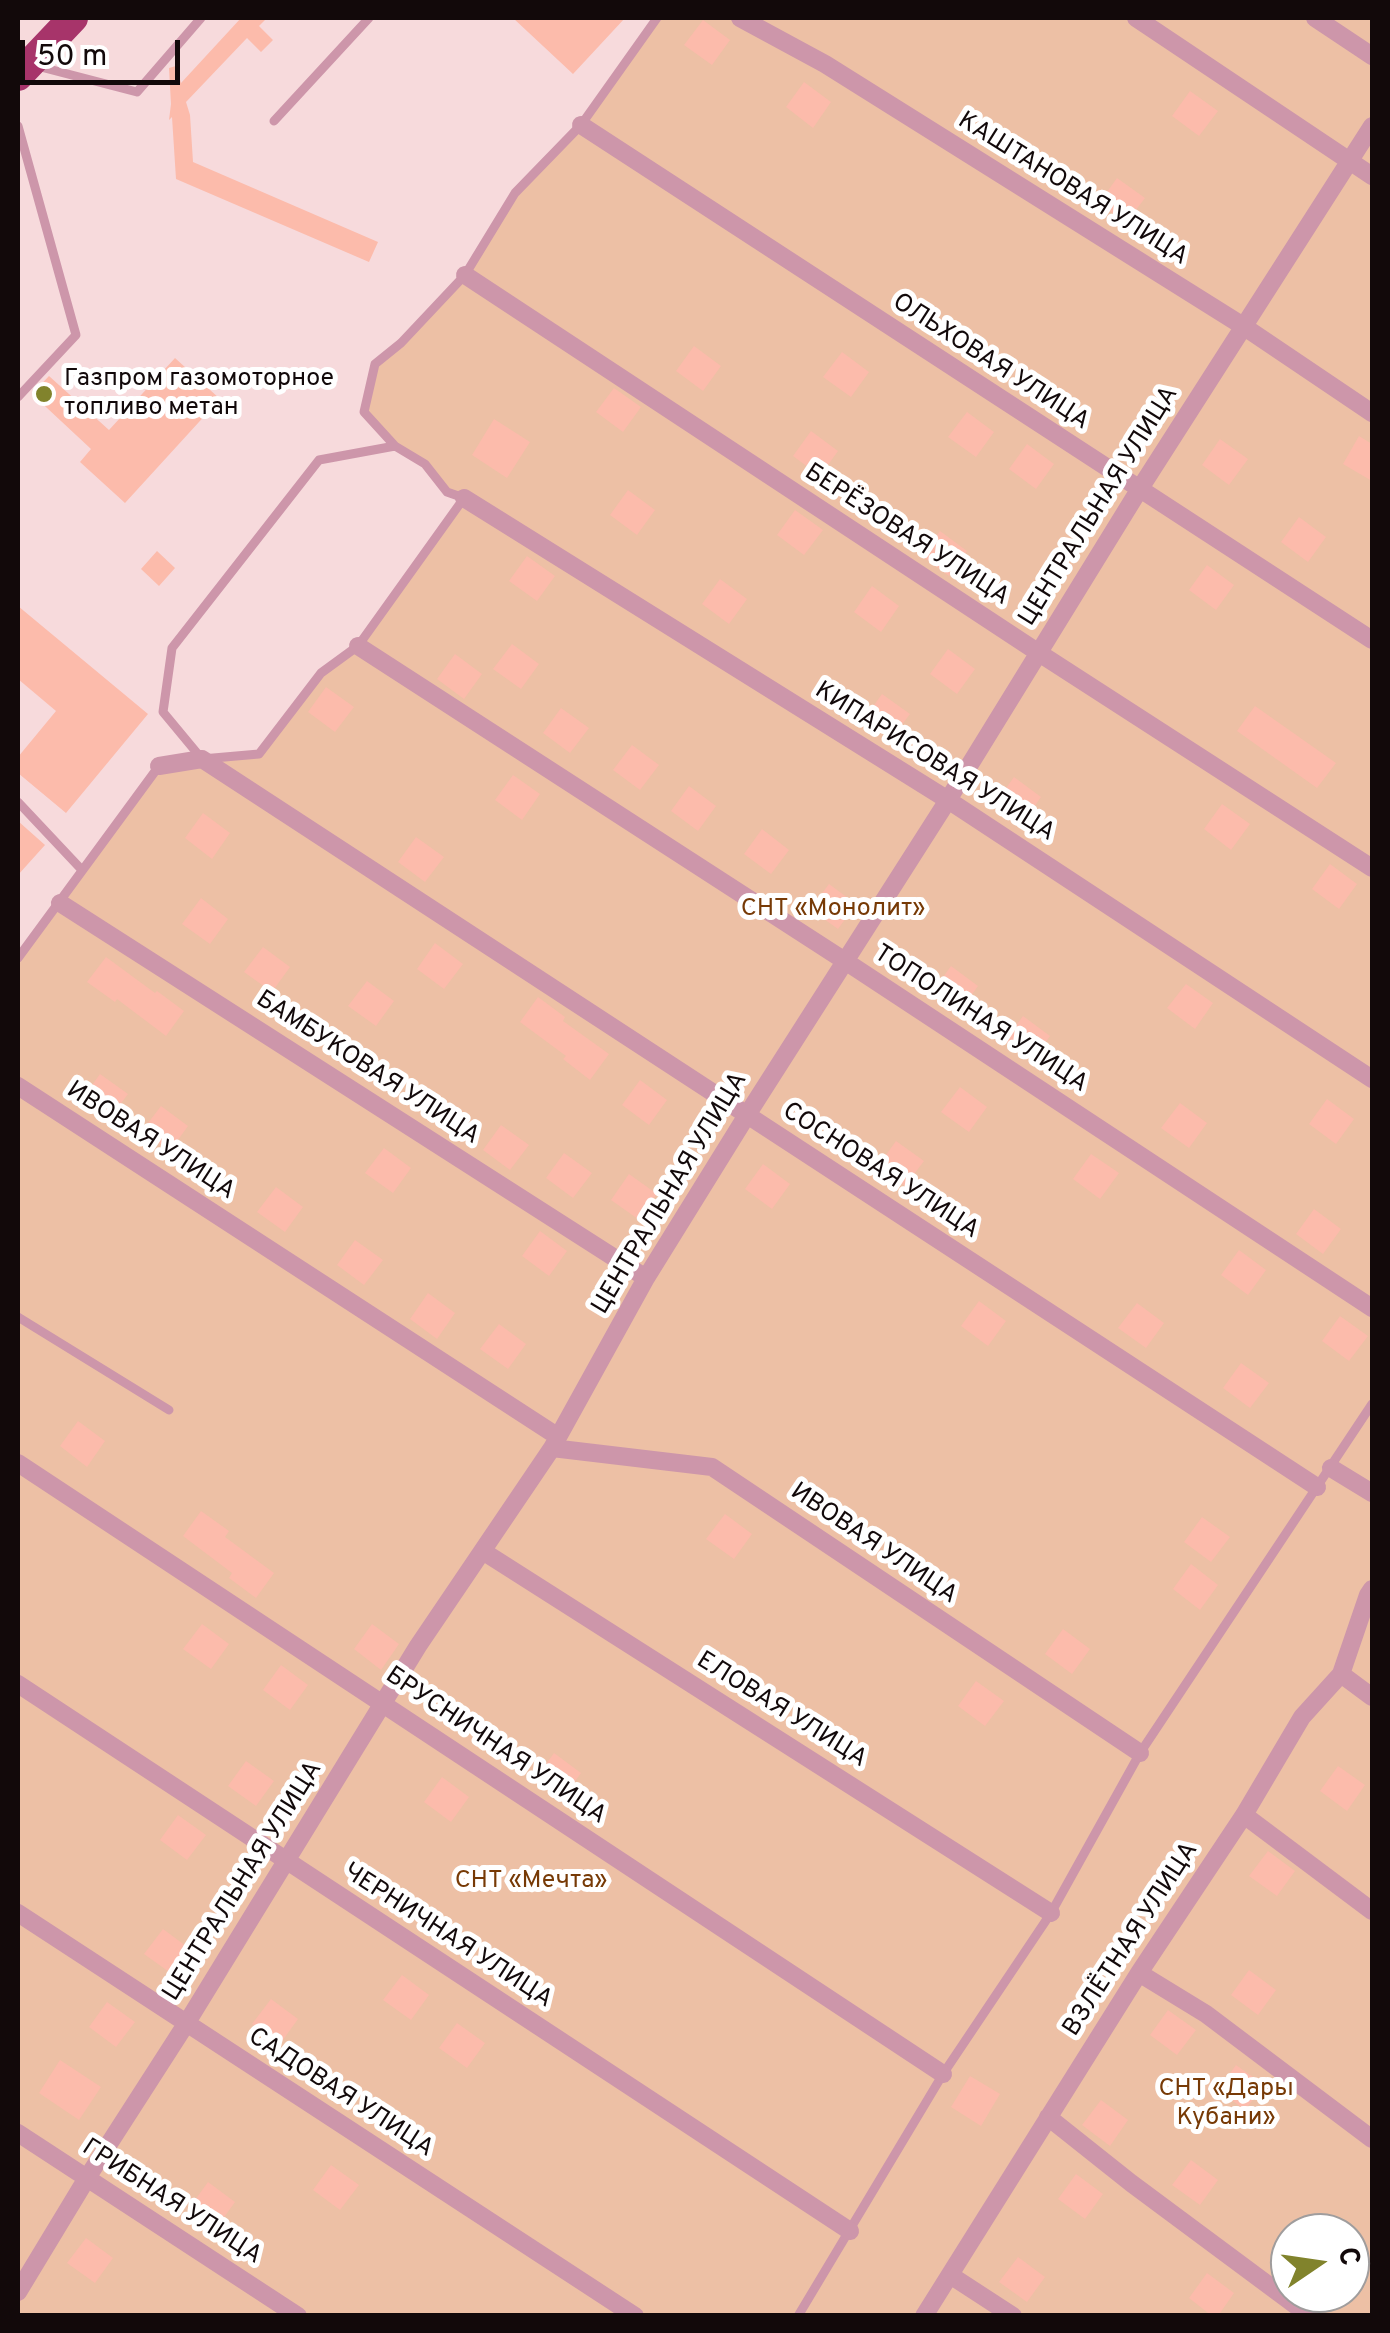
<!DOCTYPE html>
<meta charset="utf-8">
<style>
body{margin:0}
#map{position:relative;width:1390px;height:2333px;overflow:hidden;background:#f7dadc;font-family:Overpass,sans-serif}
canvas{display:block}
.frame{position:absolute;inset:0;border:20px solid #12090a;pointer-events:none}
.north{position:absolute;left:1270px;top:2213px;width:100px;height:100px;box-sizing:border-box;background:#fff;border:2px solid #a09d9d;border-radius:50%;rotate:77deg;font-size:28px;font-weight:700;line-height:40px;text-align:center;color:#12090a}
.north::after{content:'';display:block;margin:auto;width:35px;height:45px;background:#81832c;clip-path:polygon(50% 0,100% 100%,50% 72%,0 100%)}
.scale{position:absolute;left:20px;top:40px;width:160px;height:45px;box-sizing:border-box;border:5px solid #12090a;border-top:0;padding-left:12px;font-size:30px;line-height:35px;white-space:nowrap;color:#12090a;-webkit-text-stroke:8px #fff;paint-order:stroke}
</style>
<div id="map">
<canvas width="1390" height="2333"></canvas>
<div class="frame"></div>
<div class="north">С</div>
<div class="scale">50 m</div>
</div>
<script>
const ctx = document.querySelector('canvas').getContext('2d');
ctx.lineJoin = 'round';
function fillPath(path, color) { ctx.fillStyle = color; ctx.fill(path, 'evenodd'); }
const poly = rows => new Path2D(rows.map(r => 'M' + r).join(''));
function trace(path, color, width, dash) { ctx.strokeStyle = color; ctx.lineWidth = width; ctx.lineCap = dash ? 'butt' : 'round'; ctx.setLineDash(dash || []); ctx.stroke(path); }
function label(font, color, halo, rows, align = 'center') {
  ctx.font = font + ' Overpass,sans-serif'; ctx.lineWidth = 10; ctx.setLineDash([]); ctx.textBaseline = 'middle'; ctx.strokeStyle = halo; ctx.fillStyle = color; for (const [text, x, y, turn = 0] of rows) {
    ctx.save(); ctx.translate(x, y); ctx.rotate((+turn || 0) * Math.PI / 180); ctx.textAlign = isNaN(turn) ? turn : align; if (halo) ctx.strokeText(text, 0, 0); ctx.fillText(text, 0, 0); ctx.restore();
  }
}
const green = poly([
 [657,18,1372,18,1372,2315,18,2315,18,958,159,766,260,754,321,673,358,646,463,499,447,492,425,464,395,446,364,412,375,364,465,275,515,193,581,125],
 [1290,2233,1350,2233,1350,2293,1290,2293]
]);
const building = poly([
 [241,18,267,18,259,26,273,40,261,52,247,38,186,102,190,115,193,162,378,242,369,262,176,179,172,117,169,120,171,104,169,68,176,66,181,83],
 [513,18,625,18,573,74],
 [703,20,730,40,712,65,684,45],
 [804,82,831,102,813,128,786,107],
 [1190,91,1218,111,1199,136,1172,116],
 [1117,178,1145,198,1126,223,1099,203],
 [694,346,721,366,703,391,676,371],
 [842,352,869,372,851,397,823,377],
 [175,358,220,399,125,503,80,462,91,449,32,394,49,376,109,430],
 [614,388,641,407,623,432,596,412],
 [967,412,994,432,976,457,948,437],
 [494,419,530,442,507,478,472,455],
 [811,431,838,451,820,476,793,456],
 [1359,436,1372,444,1372,481,1343,464],
 [1220,439,1248,459,1229,485,1202,465],
 [1027,444,1054,464,1036,489,1009,469],
 [628,490,655,510,637,535,610,515],
 [795,510,823,530,804,555,777,535],
 [1299,517,1326,537,1308,562,1281,542],
 [940,531,967,551,949,576,922,556],
 [157,551,175,568,159,586,141,569],
 [527,556,555,576,537,601,509,581],
 [1207,565,1234,585,1216,610,1189,590],
 [720,579,747,599,729,624,702,604],
 [872,586,899,606,881,632,854,612],
 [18,606,148,714,66,813,18,773,18,757,56,711,18,679],
 [512,644,539,664,521,689,493,669],
 [948,649,975,669,957,694,930,674],
 [455,654,482,674,464,699,437,679],
 [326,687,354,707,335,732,308,712],
 [882,694,910,714,891,739,864,719],
 [1255,706,1336,763,1317,788,1237,731],
 [561,708,589,728,570,753,543,733],
 [632,745,659,765,640,790,613,770],
 [513,775,540,794,522,820,495,800],
 [1014,777,1041,797,1023,823,996,802],
 [689,786,716,806,698,831,671,811],
 [1222,804,1250,824,1231,850,1204,829],
 [203,813,230,833,212,859,185,838],
 [18,821,45,845,18,875],
 [762,829,789,850,771,874,744,854],
 [416,837,444,857,425,882,398,862],
 [1330,864,1357,884,1339,909,1312,889],
 [829,884,856,904,838,929,810,909],
 [201,898,228,919,210,944,182,924],
 [435,943,463,964,444,989,417,969],
 [263,947,290,967,272,992,244,972],
 [106,957,155,993,157,991,184,1011,166,1036,117,999,115,1002,87,982],
 [951,966,978,986,960,1011,933,991],
 [367,981,394,1001,376,1026,348,1006],
 [1186,984,1213,1003,1195,1029,1167,1008],
 [538,997,565,1017,563,1021,609,1054,590,1080,563,1059,566,1056,520,1022],
 [1023,1016,1050,1036,1032,1061,1005,1041],
 [100,1074,128,1094,109,1119,82,1099],
 [640,1080,667,1100,649,1125,622,1105],
 [960,1087,987,1107,969,1132,941,1112],
 [1327,1099,1354,1119,1336,1144,1309,1124],
 [1180,1103,1207,1123,1189,1148,1161,1128],
 [161,1106,188,1126,170,1151,142,1131],
 [501,1125,529,1145,510,1170,483,1150],
 [896,1141,924,1161,905,1186,878,1166],
 [384,1148,411,1168,393,1193,365,1173],
 [564,1153,592,1173,573,1198,546,1178],
 [1091,1154,1119,1173,1100,1199,1073,1179],
 [763,1164,790,1184,772,1209,745,1189],
 [629,1174,657,1194,638,1219,611,1200],
 [276,1187,303,1207,285,1232,257,1212],
 [1314,1209,1341,1229,1323,1254,1296,1234],
 [540,1231,567,1251,549,1276,522,1256],
 [355,1240,383,1260,364,1285,337,1265],
 [1239,1250,1266,1270,1248,1295,1221,1275],
 [428,1293,455,1313,437,1339,410,1319],
 [979,1301,1006,1321,988,1346,961,1326],
 [1137,1303,1164,1323,1146,1348,1118,1328],
 [1340,1316,1368,1336,1349,1361,1322,1341],
 [499,1324,526,1344,508,1369,480,1349],
 [1241,1363,1269,1383,1250,1408,1223,1388],
 [78,1421,105,1441,87,1467,60,1446],
 [201,1511,229,1531,225,1537,274,1573,256,1598,229,1578,232,1573,183,1536],
 [725,1514,752,1534,734,1559,706,1539],
 [1202,1517,1230,1537,1211,1562,1184,1542],
 [1191,1564,1218,1585,1200,1610,1173,1589],
 [202,1624,229,1644,211,1669,183,1649],
 [372,1624,399,1644,381,1670,354,1649],
 [1063,1629,1090,1649,1072,1674,1045,1654],
 [281,1665,308,1685,290,1710,263,1690],
 [976,1681,1004,1701,985,1726,958,1706],
 [554,1753,581,1773,563,1798,536,1778],
 [246,1761,274,1781,256,1806,228,1786],
 [1338,1766,1365,1785,1347,1811,1320,1791],
 [442,1777,469,1797,451,1822,424,1802],
 [178,1815,206,1835,187,1860,160,1840],
 [1268,1851,1295,1871,1277,1896,1249,1876],
 [163,1929,190,1949,172,1974,144,1954],
 [1249,1970,1276,1990,1258,2015,1231,1995],
 [402,1975,429,1995,411,2020,383,2000],
 [271,1999,298,2019,280,2044,252,2024],
 [107,2002,135,2022,116,2047,89,2027],
 [1168,2010,1196,2030,1177,2055,1150,2035],
 [457,2023,485,2043,467,2068,439,2048],
 [60,2060,101,2087,79,2120,39,2093],
 [1236,2065,1264,2085,1245,2110,1218,2090],
 [970,2076,1000,2094,981,2126,951,2107],
 [1101,2100,1128,2120,1110,2146,1082,2125],
 [1191,2160,1218,2180,1200,2205,1172,2185],
 [331,2165,359,2185,340,2210,313,2190],
 [1076,2174,1103,2194,1085,2219,1058,2199],
 [208,2182,235,2202,217,2227,190,2207],
 [86,2238,113,2258,95,2283,67,2263],
 [1018,2257,1045,2277,1027,2302,999,2282],
 [1207,2273,1234,2293,1218,2316,1212,2316,1189,2298]
]);
const lane = poly([
 [37,66,137,92,201,18],
 [274,121,369,18],
 [18,126,76,335,18,397],
 [395,446,319,460,172,648,163,712,202,759,259,754,321,673,358,646,464,498,447,492,425,464,395,446,364,412,375,364,401,343,465,275,515,193,581,125,657,18],
 [18,802,81,869],
 [18,958,159,766],
 [18,1317,169,1410],
 [798,2316,943,2074,1051,1913,1140,1753,1372,1404]
]);
const street = poly([
 [740,18,825,64,1243,326,1372,413],
 [1136,18,1372,176],
 [1315,18,1372,56],
 [581,125,1372,640],
 [465,275,1039,653,1372,868],
 [464,498,948,800,1372,1079],
 [358,646,845,961,1372,1308],
 [159,766,202,759,1317,1487],
 [60,903,646,1278],
 [18,1086,557,1436],
 [552,1448,712,1467,1140,1753],
 [18,1463,943,2074],
 [1331,1468,1372,1493],
 [484,1552,1051,1913],
 [1341,1674,1372,1697],
 [18,1684,850,2231],
 [1244,1815,1372,1911],
 [18,1913,635,2316],
 [1139,1973,1206,2014,1372,2139],
 [1048,2117,1131,2183,1310,2316],
 [18,2133,298,2316],
 [950,2275,1013,2316],
 [18,2292,87,2178,186,2024,418,1646,552,1448,646,1278,747,1115,948,800,1139,490,1372,126],
 [924,2316,1139,1973,1244,1815,1302,1717,1341,1674,1368,1595,1372,1589]
]);
const highway = poly([
 [18,76,73,18]
]);
const markers = [
 [44,394,10,"#81832c"]
];
const streetNames = [
 ["КАШТАНОВАЯ УЛИЦА",1072,190,32],
 ["ОЛЬХОВАЯ УЛИЦА",990,363,33],
 ["ЦЕНТРАЛЬНАЯ УЛИЦА",1100,507,-58],
 ["БЕРЁЗОВАЯ УЛИЦА",906,536,33],
 ["КИПАРИСОВАЯ УЛИЦА",934,763,32],
 ["ТОПОЛИНАЯ УЛИЦА",980,1020,33],
 ["БАМБУКОВАЯ УЛИЦА",367,1069,33],
 ["ИВОВАЯ УЛИЦА",150,1142,33],
 ["СОСНОВАЯ УЛИЦА",880,1172,33],
 ["ЦЕНТРАЛЬНАЯ УЛИЦА",671,1194,-59],
 ["ИВОВАЯ УЛИЦА",873,1545,34],
 ["ЕЛОВАЯ УЛИЦА",781,1711,32],
 ["БРУСНИЧНАЯ УЛИЦА",495,1747,34],
 ["ЦЕНТРАЛЬНАЯ УЛИЦА",244,1882,-58],
 ["ЧЕРНИЧНАЯ УЛИЦА",447,1937,33],
 ["ВЗЛЁТНАЯ УЛИЦА",1132,1940,-57],
 ["САДОВАЯ УЛИЦА",340,2094,33],
 ["ГРИБНАЯ УЛИЦА",171,2203,33]
];
const poiNames = [
 ["Газпром газомоторное",64,380],
 ["топливо метан",64,409]
];
const parkNames = [
 ["СНТ «Монолит»",833,910],
 ["СНТ «Мечта»",531,1882],
 ["СНТ «Дары",1226,2090],
 ["Кубани»",1226,2119]
];
fillPath(green, '#edc0a5');
fillPath(building, '#fcbbab');
trace(lane, '#cd96aa', 9);
trace(street, '#cd96aa', 18);
trace(highway, '#a7346a', 30);
for (const [x, y, r, color] of markers) { const dot = new Path2D(); dot.arc(x, y, r, 0, 2 * Math.PI); ctx.fillStyle = color; ctx.fill(dot); trace(dot, '#fff', 4); }
label('25px', '#12090a', '#fff', streetNames);
label('25px', '#12090a', '#fff', poiNames, 'left');
label('25px', '#773a06', '#fff', parkNames);
</script>
